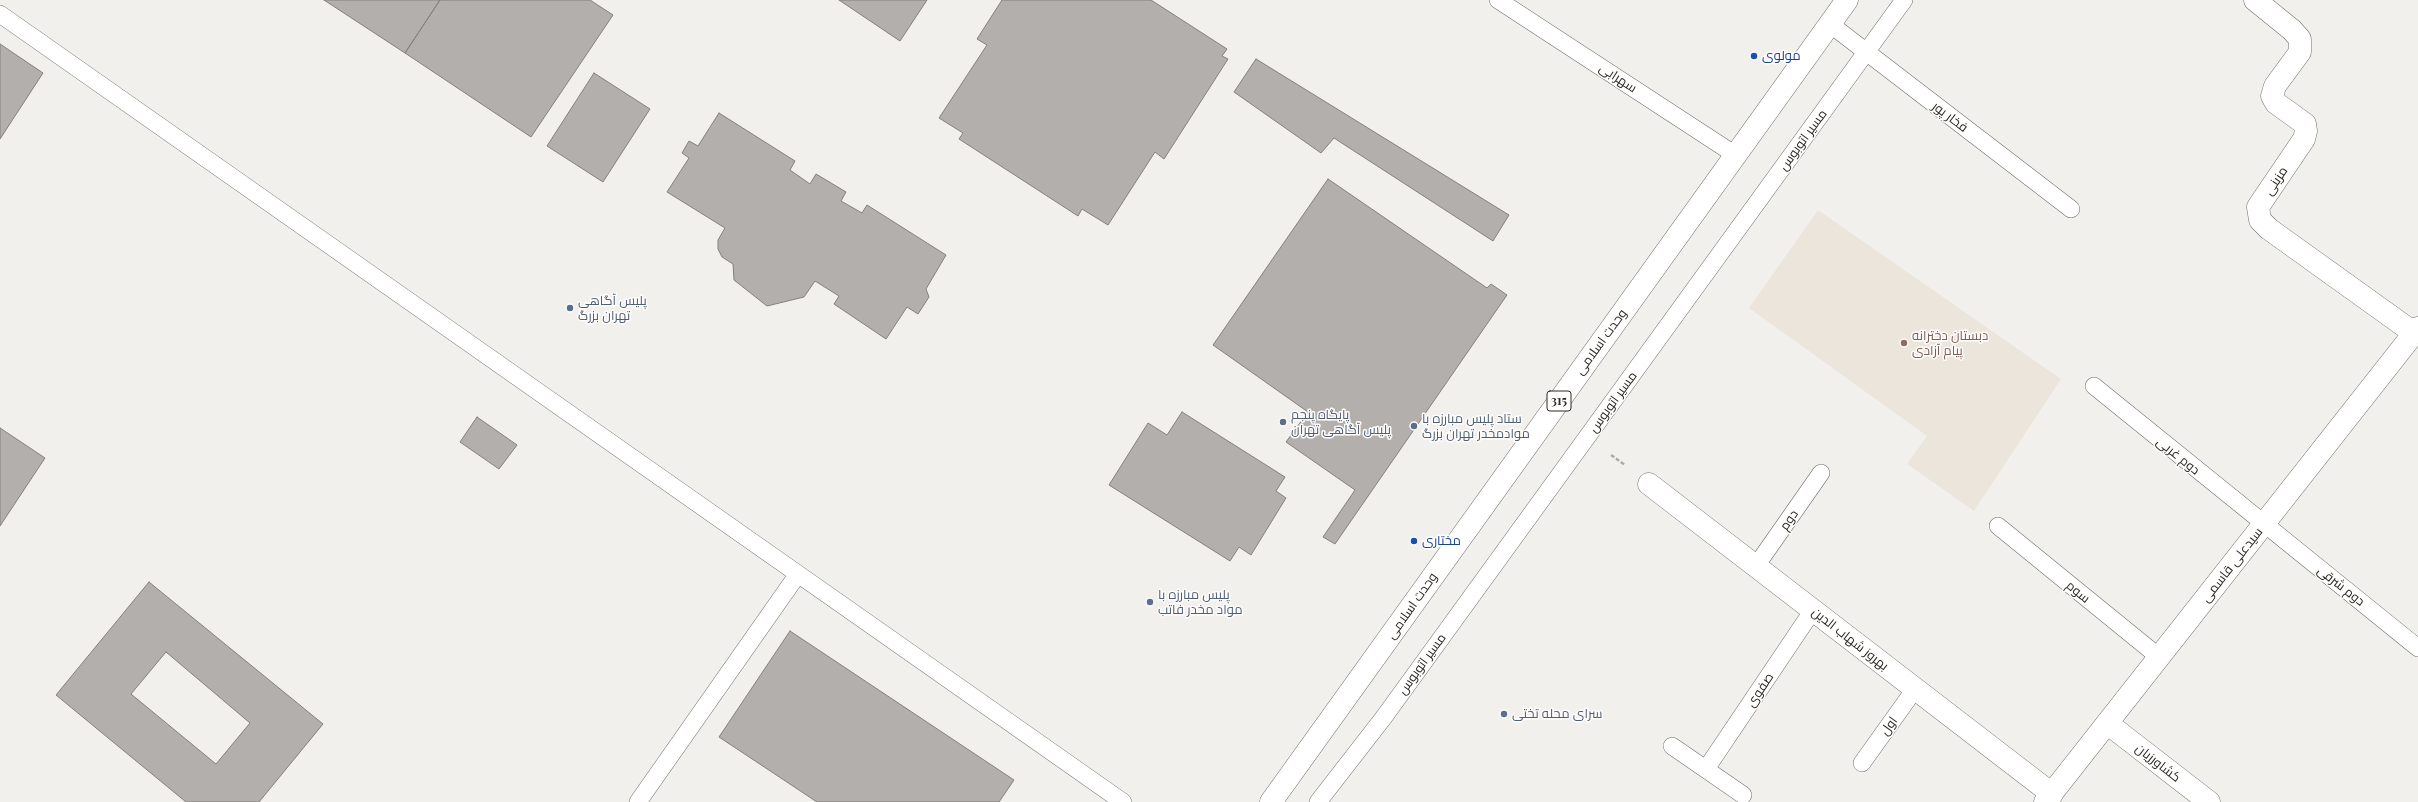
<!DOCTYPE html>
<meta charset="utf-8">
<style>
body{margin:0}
canvas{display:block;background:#f2f0ed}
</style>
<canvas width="2418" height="802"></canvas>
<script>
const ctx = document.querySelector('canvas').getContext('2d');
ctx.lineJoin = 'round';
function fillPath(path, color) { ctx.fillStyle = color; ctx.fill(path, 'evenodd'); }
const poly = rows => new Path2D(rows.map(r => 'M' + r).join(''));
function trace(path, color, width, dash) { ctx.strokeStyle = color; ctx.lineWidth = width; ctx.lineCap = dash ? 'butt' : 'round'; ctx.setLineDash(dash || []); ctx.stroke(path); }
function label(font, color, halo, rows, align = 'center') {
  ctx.font = font + ' "Playfair Display",Cairo,serif'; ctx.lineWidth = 3; ctx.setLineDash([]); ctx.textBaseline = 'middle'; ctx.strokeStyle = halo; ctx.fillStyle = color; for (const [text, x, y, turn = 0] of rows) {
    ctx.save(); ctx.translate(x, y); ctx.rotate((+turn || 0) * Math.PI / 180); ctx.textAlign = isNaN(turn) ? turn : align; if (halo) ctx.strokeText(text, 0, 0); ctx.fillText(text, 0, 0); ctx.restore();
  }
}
const built = poly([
 [1818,210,2061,379,1974,511,1907,464,1927,436,1749,308]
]);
const building = poly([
 [324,0,440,0,405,53,324,0],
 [440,0,590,0,613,15,531,137,405,53,440,0],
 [839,0,927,0,900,41,839,0],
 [1002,0,1151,0,1227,49,1222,56,1228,59,1164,159,1155,152,1108,225,1082,209,1078,216,959,139,963,133,939,118,987,45,977,39,1002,0],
 [0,44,43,73,0,139,0,44],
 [1256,59,1509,215,1493,241,1334,138,1321,153,1234,92,1256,59],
 [594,73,650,109,603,182,547,146,594,73],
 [719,113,795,161,790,170,810,184,816,174,846,192,841,201,862,213,867,205,946,255,926,289,929,297,918,314,907,307,886,339,834,304,839,296,815,281,804,297,767,306,734,280,733,264,722,257,718,249,718,240,725,228,667,192,689,158,682,153,689,141,698,146,719,113],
 [1328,179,1487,288,1491,284,1507,295,1335,544,1323,537,1355,490,1286,442,1308,412,1213,345,1328,179],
 [1182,412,1285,477,1276,491,1286,498,1251,555,1239,547,1230,561,1109,485,1148,423,1167,435,1182,412],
 [477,417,517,445,499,469,460,442,477,417],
 [0,428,45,458,0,526,0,428],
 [149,582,323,724,259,802,186,802,56,695,149,582],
 [166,652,250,723,216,764,131,694,166,652],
 [790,631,1014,780,999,802,817,802,719,737,790,631]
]);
const path = poly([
 [1611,455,1625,465]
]);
const service = poly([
 [1498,0,1737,156],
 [0,14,1123,802],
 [1830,24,2071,209],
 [2094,386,2418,648],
 [1998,526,2159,657],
 [1756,566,1821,473],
 [1672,746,1743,795],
 [1862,763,1915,689],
 [1706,769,1813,610],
 [638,802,798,574],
 [1318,802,1384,717,1904,0]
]);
const minor = poly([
 [2255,0,2292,30,2300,39,2300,52,2275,86,2272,96,2276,103,2305,124,2306,131,2304,139,2258,207,2260,220,2269,229,2414,333],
 [1649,484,2052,794],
 [2107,723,2209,802],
 [2045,802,2418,328]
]);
const primary = poly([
 [1271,802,1847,0]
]);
const markers = [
 [1754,56,4,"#1a4fb4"],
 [570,308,4,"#5c6f8a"],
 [1904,343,4,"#8d6e63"],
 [1283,422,4,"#5c6f8a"],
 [1414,426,4,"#5c6f8a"],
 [1414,541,4,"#1a4fb4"],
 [1150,602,4,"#5c6f8a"],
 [1504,714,4,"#5c6f8a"]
];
const shields = [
 [1559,401,24]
];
const shieldNames = [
 ["315",1559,401]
];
const transitNames = [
 ["مولوی",1762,56],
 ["مختاری",1422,541]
];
const streetNames = [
 ["سهرابی",1618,78,33],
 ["فخار پور",1950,117,37],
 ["مسیر اتوبوس",1803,140,-54],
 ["مزینی",2276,181,-56],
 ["وحدت اسلامی",1601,342,-54],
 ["مسیر اتوبوس",1613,402,-54],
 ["دوم غربی",2178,456,39],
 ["دوم",1789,520,-55],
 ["سیدعلی قاسمی",2232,565,-52],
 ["دوم شرقی",2341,586,38],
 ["سوم",2078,592,39],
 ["وحدت اسلامی",1412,606,-55],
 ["بهروز شهاب الدین",1850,639,38],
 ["مسیر اتوبوس",1422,664,-54],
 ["صفوی",1760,690,-56],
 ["اول",1889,726,-54],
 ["کشاورزیان",2158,763,38]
];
const serviceNames = [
 ["پلیس آگاهی",578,301],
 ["تهران بزرگ",578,316],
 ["پایگاه پنجم",1291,415],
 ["پلیس آگاهی تهران",1291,430],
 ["ستاد پلیس مبارزه با",1422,419],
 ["موادمخدر تهران بزرگ",1422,434],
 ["پلیس مبارزه با",1158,595],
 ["مواد مخدر فاتب",1158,610],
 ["سرای محله تختی",1512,714]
];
const educationNames = [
 ["دبستان دخترانه",1912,336],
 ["پیام آزادی",1912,351]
];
fillPath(built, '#ece5dc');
fillPath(building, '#b3afad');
trace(building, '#83807e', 1);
trace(service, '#6f6d6b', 18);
trace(minor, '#6f6d6b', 23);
trace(primary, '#6f6d6b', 23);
trace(path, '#adaba9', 2.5, [4, 2]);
trace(service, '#fff', 17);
trace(minor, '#fff', 22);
trace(primary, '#fff', 22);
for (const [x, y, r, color] of markers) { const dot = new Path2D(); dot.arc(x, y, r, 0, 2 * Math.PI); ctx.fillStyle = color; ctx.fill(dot); trace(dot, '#fffdfb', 1.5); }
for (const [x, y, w] of shields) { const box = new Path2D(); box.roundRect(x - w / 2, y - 10, w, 20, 3); ctx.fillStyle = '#fffdfb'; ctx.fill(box); trace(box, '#2a2928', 1); }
label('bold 12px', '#2a2928', null, shieldNames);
label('13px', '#164399', '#fffdfb', transitNames, 'left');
label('13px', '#2a2928', '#fffdfb', streetNames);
label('13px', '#4e5e75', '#fffdfb', serviceNames, 'left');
label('13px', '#785e54', '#fffdfb', educationNames, 'left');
</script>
